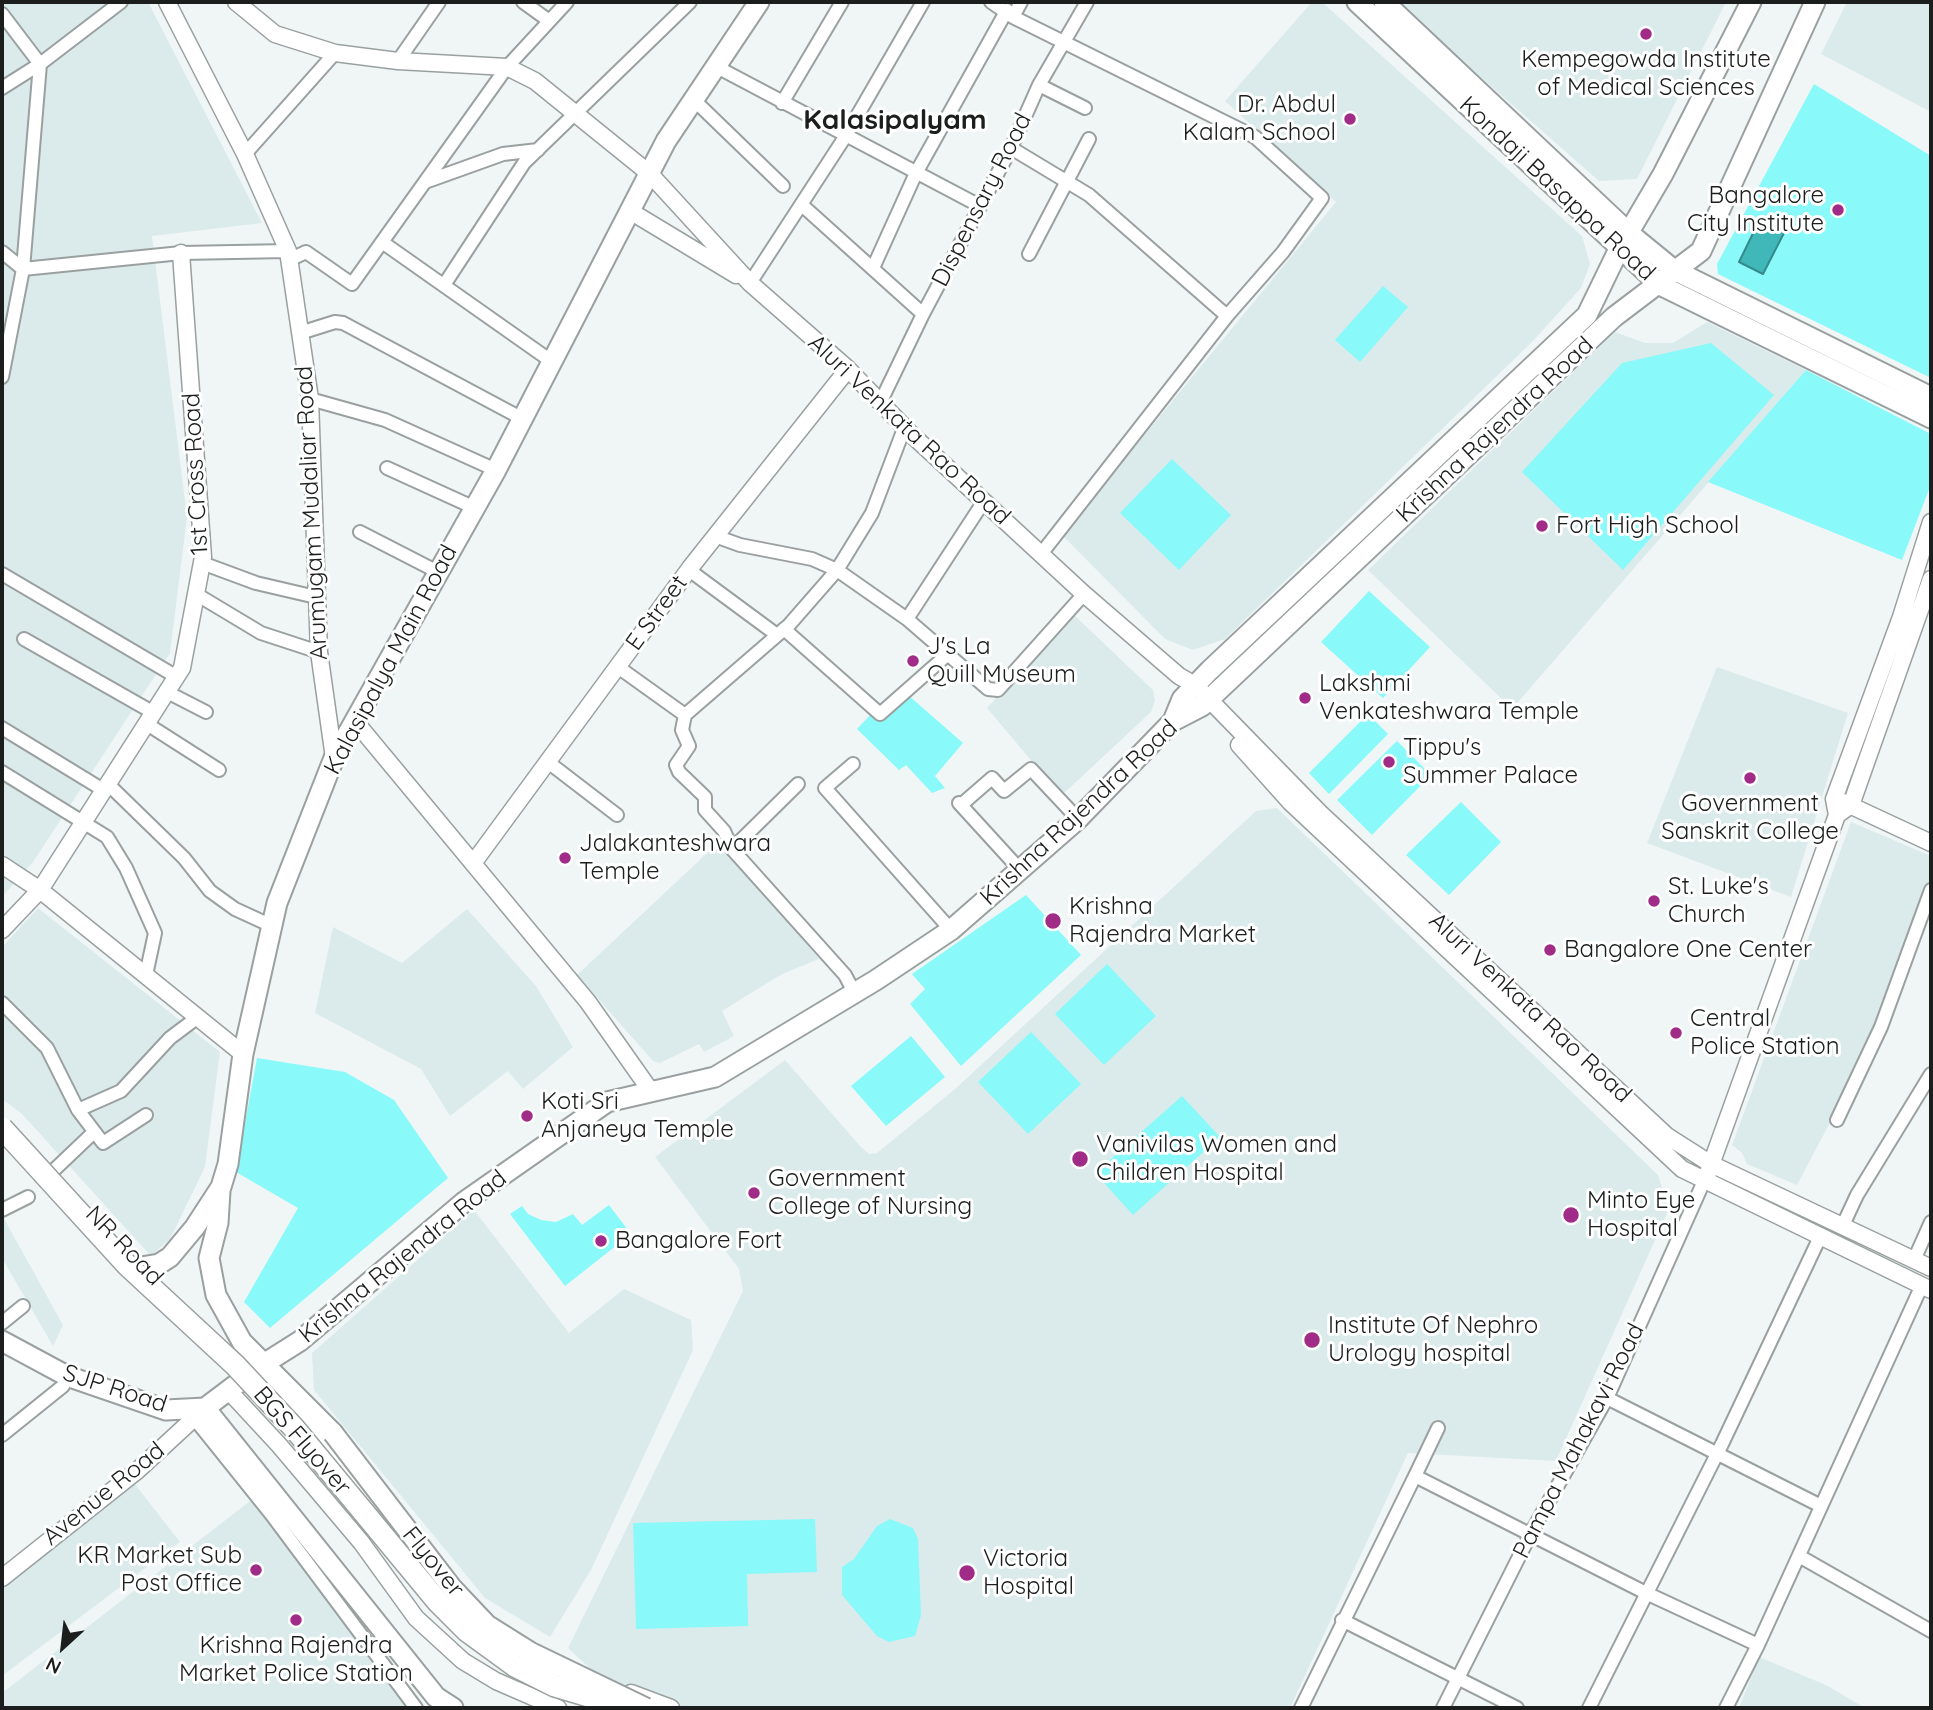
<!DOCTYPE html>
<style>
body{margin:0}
#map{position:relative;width:1933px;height:1710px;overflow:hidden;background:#f0f6f6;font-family:Quicksand,sans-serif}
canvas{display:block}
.frame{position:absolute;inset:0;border:4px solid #1c1e1e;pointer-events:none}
.north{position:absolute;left:28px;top:1612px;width:70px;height:70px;-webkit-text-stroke:5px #fff;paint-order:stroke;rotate:207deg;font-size:19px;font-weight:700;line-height:28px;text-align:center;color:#1c1e1e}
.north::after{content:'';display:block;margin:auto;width:24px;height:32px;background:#1c1e1e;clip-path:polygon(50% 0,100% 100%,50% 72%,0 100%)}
</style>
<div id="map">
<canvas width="1933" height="1710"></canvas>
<div class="frame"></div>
<div class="north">N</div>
</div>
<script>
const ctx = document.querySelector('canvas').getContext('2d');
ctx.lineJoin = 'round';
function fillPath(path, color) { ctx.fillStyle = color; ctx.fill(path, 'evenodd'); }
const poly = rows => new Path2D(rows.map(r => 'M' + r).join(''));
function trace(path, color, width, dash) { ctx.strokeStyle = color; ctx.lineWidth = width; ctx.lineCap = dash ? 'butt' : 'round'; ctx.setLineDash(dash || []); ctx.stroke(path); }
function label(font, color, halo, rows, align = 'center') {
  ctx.font = font + ' Quicksand,sans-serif'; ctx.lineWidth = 6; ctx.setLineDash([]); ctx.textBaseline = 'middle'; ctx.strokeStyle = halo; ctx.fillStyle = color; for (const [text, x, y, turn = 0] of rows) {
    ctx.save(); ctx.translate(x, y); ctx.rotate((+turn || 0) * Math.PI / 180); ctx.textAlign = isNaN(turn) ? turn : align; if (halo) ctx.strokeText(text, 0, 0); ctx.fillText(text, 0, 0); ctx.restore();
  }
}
const built = poly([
 [2,2,148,2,262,223,152,236,187,517,170,653,33,862,2,897],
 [1312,2,1322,2,1582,236,1590,264,1581,288,1532,342,1225,639,1193,650,1165,639,1062,535,1336,202,1225,101],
 [1395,2,1726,2,1637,179,1599,181],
 [1847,2,1931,2,1931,112,1821,54],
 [1707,322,1806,370,1512,709,1368,570,1615,332,1645,343,1673,343],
 [1072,613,1153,690,1155,701,1151,712,1061,796,987,708],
 [1717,667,1848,713,1791,897,1647,843],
 [1277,808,1658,1175,1669,1209,1556,1461,1408,1453,1290,1708,684,1708,596,1674,568,1648,743,1291,739,1269,655,1157,785,1060,861,1147,869,1154,877,1153,955,1089,1256,811],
 [1851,822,1931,856,1931,878,1880,1028,1797,1185,1747,1164,1742,1153,1732,1145],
 [720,841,819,959,782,974,722,1011,734,1036,704,1052,699,1044,660,1063,653,1061,577,975],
 [38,908,220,1052,205,1167,170,1239,151,1256,22,1114,2,1099,2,947],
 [467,909,536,986,573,1047,523,1089,508,1071,450,1116,421,1069,315,1013,333,927,402,963],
 [474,1210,569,1333,624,1289,691,1320,693,1350,591,1570,550,1637,485,1598,314,1390,312,1353],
 [2,1215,63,1325,53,1346,2,1258],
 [131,1479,180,1542,2,1676,2,1587],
 [263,1491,426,1708,2,1708,2,1693],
 [1759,1657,1826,1685,1865,1708,1739,1708]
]);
const green = poly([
 [1814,84,1931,156,1931,378,1718,274,1717,264],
 [1383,286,1408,307,1360,362,1335,340],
 [1711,343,1774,395,1623,570,1522,472,1622,363],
 [1806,370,1931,434,1931,484,1902,560,1708,482],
 [1172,459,1231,515,1179,570,1120,513],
 [1369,591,1430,647,1383,698,1321,642],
 [908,695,963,743,935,776,945,788,932,793,906,765,899,770,857,729,872,713,880,720],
 [1368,714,1388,734,1329,794,1309,773],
 [1397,741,1431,775,1372,835,1337,800],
 [1461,802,1501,842,1449,895,1406,855],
 [1026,895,1081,955,961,1066,910,1004,925,989,912,974],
 [1107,964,1156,1016,1104,1065,1055,1014],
 [1031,1032,1081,1084,1028,1134,978,1082],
 [911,1036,945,1077,886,1126,851,1086],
 [257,1058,345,1072,394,1100,448,1178,270,1328,244,1302,298,1208,236,1172],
 [1182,1096,1220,1137,1133,1215,1095,1173],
 [609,1205,631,1234,565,1286,510,1214,522,1206,528,1214,541,1220,556,1222,573,1214,582,1225],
 [815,1519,817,1572,747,1574,748,1626,636,1629,633,1523],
 [890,1519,913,1528,918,1539,921,1615,915,1636,889,1642,877,1636,842,1595,842,1567,854,1559,877,1526]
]);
const water = poly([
 [1760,219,1785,231,1763,274,1739,262,1760,219]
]);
const street = poly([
 [523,2,548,20],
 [991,2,1013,17,1255,137,1322,198,1283,252,1227,316,1041,554],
 [2,14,40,64,23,269,2,377],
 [1013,17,1021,2],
 [398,61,439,2],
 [715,66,980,206],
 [1039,85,1085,108],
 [2,88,40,64,121,2],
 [693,99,783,186],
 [782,103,842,2],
 [1011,148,1089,195,1227,316],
 [245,154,335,53],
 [425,182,503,154,538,150],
 [803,206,923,314],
 [382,242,551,361],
 [2,252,23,269,181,253,288,251],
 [1029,254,1089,139],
 [289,260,306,252,352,284,507,67,567,2],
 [873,268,916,173,1007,10],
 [750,283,845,137,923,2],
 [444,285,524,163,690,2],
 [300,333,335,322,343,323,521,418],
 [310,399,385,420,496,470],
 [881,401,923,314,1011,148,1039,85,1087,2],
 [905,426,872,513,837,570,907,619,988,689,998,690,1084,594],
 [387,468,475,508],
 [360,532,438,572],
 [202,563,256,583,316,597],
 [689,570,777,635],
 [2,574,177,677],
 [196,594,261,633,319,652],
 [907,619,984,501],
 [784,629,880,714,948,654],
 [24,639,154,713],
 [618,667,685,715,789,625,837,570,812,559,740,545,715,536],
 [167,692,206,712],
 [685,715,682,730,689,746,676,765,679,772,705,797,705,810,724,831,732,849,845,975,854,992],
 [147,724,219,770],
 [2,728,105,791],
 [548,762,617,815],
 [853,764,825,788,951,930],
 [2,772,107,837,126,868,155,933,146,975],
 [109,785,184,858,210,891,235,909,272,926],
 [959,803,1022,872],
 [961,805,992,778,1004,791,1031,769,1078,819],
 [732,849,798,784],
 [2,1003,47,1048,78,1110,103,1143,146,1115],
 [78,1110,121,1091,170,1038,198,1017],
 [1837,1120,1881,1027,1931,890],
 [53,1171,94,1132],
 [2,1210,28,1197],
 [1843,1225,1857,1195,1931,1074],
 [1914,1260,1931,1222],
 [2,1323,23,1306],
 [1607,1398,1821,1506],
 [194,1418,271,1514,416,1708],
 [2,1435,63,1386,67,1376],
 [1415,1476,1438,1428],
 [1799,1556,1931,1631],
 [1342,1620,1517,1708],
 [1301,1708,1415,1476,1646,1593,1758,1645],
 [1443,1708,1531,1533,1607,1398,1704,1181],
 [1589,1708,1722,1444,1820,1237],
 [1726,1708,1758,1645,1922,1285]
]);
const secondary = poly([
 [167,2,245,154,288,251,310,399,319,652,334,758],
 [236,2,275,34,335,53,398,61,507,67,535,81,650,174,750,283,848,369,912,435,1084,594,1179,676,1195,685,1320,813,1667,1136,1711,1164,1931,1268],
 [630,211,736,275],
 [354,720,588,1002,650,1090],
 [1239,745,1290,802,1682,1169,1931,1290],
 [1843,802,1931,843],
 [1837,815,1851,805,1931,579],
 [474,862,690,568,848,369],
 [2,865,40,890,243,1054],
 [2,930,40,890,182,668,203,557,181,253],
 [1708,1173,1837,815,1834,799,1901,617,1931,522],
 [255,1369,308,1424,426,1570],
 [228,1390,279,1445,361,1542,416,1618,463,1661,496,1681,558,1708],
 [2,1578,138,1470,205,1408],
 [631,1693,671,1708]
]);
const primary = poly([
 [1357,2,1660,285,1931,418],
 [1384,2,1630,234,1674,270,1931,397],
 [1173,721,1182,699,1210,670,1587,315,1619,249,1663,174,1751,2],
 [220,1191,218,1223,209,1258,216,1295,242,1342,333,1433],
 [141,1267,159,1264,170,1257,195,1227,221,1187,228,1164,243,1054,277,903,334,758,496,470,666,141,759,2],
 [2,1341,67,1376,166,1410,205,1408,262,1365,300,1341,464,1202,607,1102,715,1077,876,980,951,930,1078,819,1173,721,1202,706,1614,317,1701,251,1815,2],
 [205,1408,436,1697,453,1708]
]);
const primaryBridge = poly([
 [333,1433,452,1588,487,1625,530,1652,646,1708]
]);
const highwayBridge = poly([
 [2,1128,127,1265,235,1365,294,1428,438,1602,467,1631,515,1666,555,1686,629,1708]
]);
const markers = [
 [1646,34,7,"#a02c87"],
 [1350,119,7,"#a02c87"],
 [1838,210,7,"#a02c87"],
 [1542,526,7,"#a02c87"],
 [913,661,7,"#a02c87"],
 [1305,698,7,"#a02c87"],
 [1389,762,7,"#a02c87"],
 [1750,778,7,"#a02c87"],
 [565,858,7,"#a02c87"],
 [1654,901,7,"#a02c87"],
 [1053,921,9,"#a02c87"],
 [1550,950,7,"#a02c87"],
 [1676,1033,7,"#a02c87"],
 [527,1116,7,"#a02c87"],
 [1080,1159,9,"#a02c87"],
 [754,1193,7,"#a02c87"],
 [1571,1215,9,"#a02c87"],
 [601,1241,7,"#a02c87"],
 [1312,1340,9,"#a02c87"],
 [256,1570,7,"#a02c87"],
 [967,1573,9,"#a02c87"],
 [296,1620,7,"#a02c87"]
];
const poiNames = [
 ["Kempegowda Institute",1646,60,"center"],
 ["of Medical Sciences",1646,88,"center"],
 ["Dr. Abdul",1336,105,"right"],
 ["Kalam School",1336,133,"right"],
 ["Bangalore",1824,196,"right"],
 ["City Institute",1824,224,"right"],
 ["Fort High School",1556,526],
 ["J's La",927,647],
 ["Quill Museum",927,675],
 ["Lakshmi",1319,684],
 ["Venkateshwara Temple",1319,712],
 ["Tippu's",1403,748],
 ["Summer Palace",1403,776],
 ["Government",1750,804,"center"],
 ["Sanskrit College",1750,832,"center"],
 ["Jalakanteshwara",579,844],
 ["Temple",579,872],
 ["St. Luke's",1668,887],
 ["Church",1668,915],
 ["Krishna",1069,907],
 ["Rajendra Market",1069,935],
 ["Bangalore One Center",1564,950],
 ["Central",1690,1019],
 ["Police Station",1690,1047],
 ["Koti Sri",541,1102],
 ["Anjaneya Temple",541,1130],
 ["Vanivilas Women and",1096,1145],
 ["Children Hospital",1096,1173],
 ["Government",768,1179],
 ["College of Nursing",768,1207],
 ["Minto Eye",1587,1201],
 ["Hospital",1587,1229],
 ["Bangalore Fort",615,1241],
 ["Institute Of Nephro",1328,1326],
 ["Urology hospital",1328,1354],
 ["KR Market Sub",242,1556,"right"],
 ["Post Office",242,1584,"right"],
 ["Victoria",983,1559],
 ["Hospital",983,1587],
 ["Krishna Rajendra",296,1646,"center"],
 ["Market Police Station",296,1674,"center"]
];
const streetNames = [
 ["Kondaji Basappa Road",1557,189,43],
 ["Dispensary Road",982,200,-63],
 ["Aluri Venkata Rao Road",909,430,43],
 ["Krishna Rajendra Road",1495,430,-43],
 ["1st Cross Road",196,474,-93],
 ["Arumugam Mudaliar Road",312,513,-93],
 ["E Street",657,613,-54],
 ["Kalasipalya Main Road",391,660,-62],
 ["Krishna Rajendra Road",1079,813,-43],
 ["Aluri Venkata Rao Road",1530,1008,43],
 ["NR Road",124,1246,46],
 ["Krishna Rajendra Road",403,1257,-39],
 ["SJP Road",115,1389,18],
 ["BGS Flyover",302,1441,49],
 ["Pampa Mahakavi Road",1579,1441,-63],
 ["Avenue Road",104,1494,-39],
 ["Flyover",433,1562,51]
];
const quarterNames = [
 ["Kalasipalyam",895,121]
];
fillPath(built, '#dbebeb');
fillPath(green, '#89f9fa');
fillPath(water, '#40b8ba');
trace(water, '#358a8b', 2);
trace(street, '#9aa0a0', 16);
trace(secondary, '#9aa0a0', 19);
trace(primary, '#9aa0a0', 23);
trace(street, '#fff', 12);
trace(secondary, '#fff', 16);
trace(primary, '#fff', 19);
trace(primaryBridge, '#9aa0a0', 23, []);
trace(highwayBridge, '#9aa0a0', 24, []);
trace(primaryBridge, '#fff', 19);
trace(highwayBridge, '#fff', 21);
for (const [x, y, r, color] of markers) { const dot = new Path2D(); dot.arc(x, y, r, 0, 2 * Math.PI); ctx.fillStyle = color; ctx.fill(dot); trace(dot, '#fff', 2.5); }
label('24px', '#1c1e1e', '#fff', poiNames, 'left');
label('24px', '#1c1e1e', '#fff', streetNames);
label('bold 28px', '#1c1e1e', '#fff', quarterNames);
</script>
